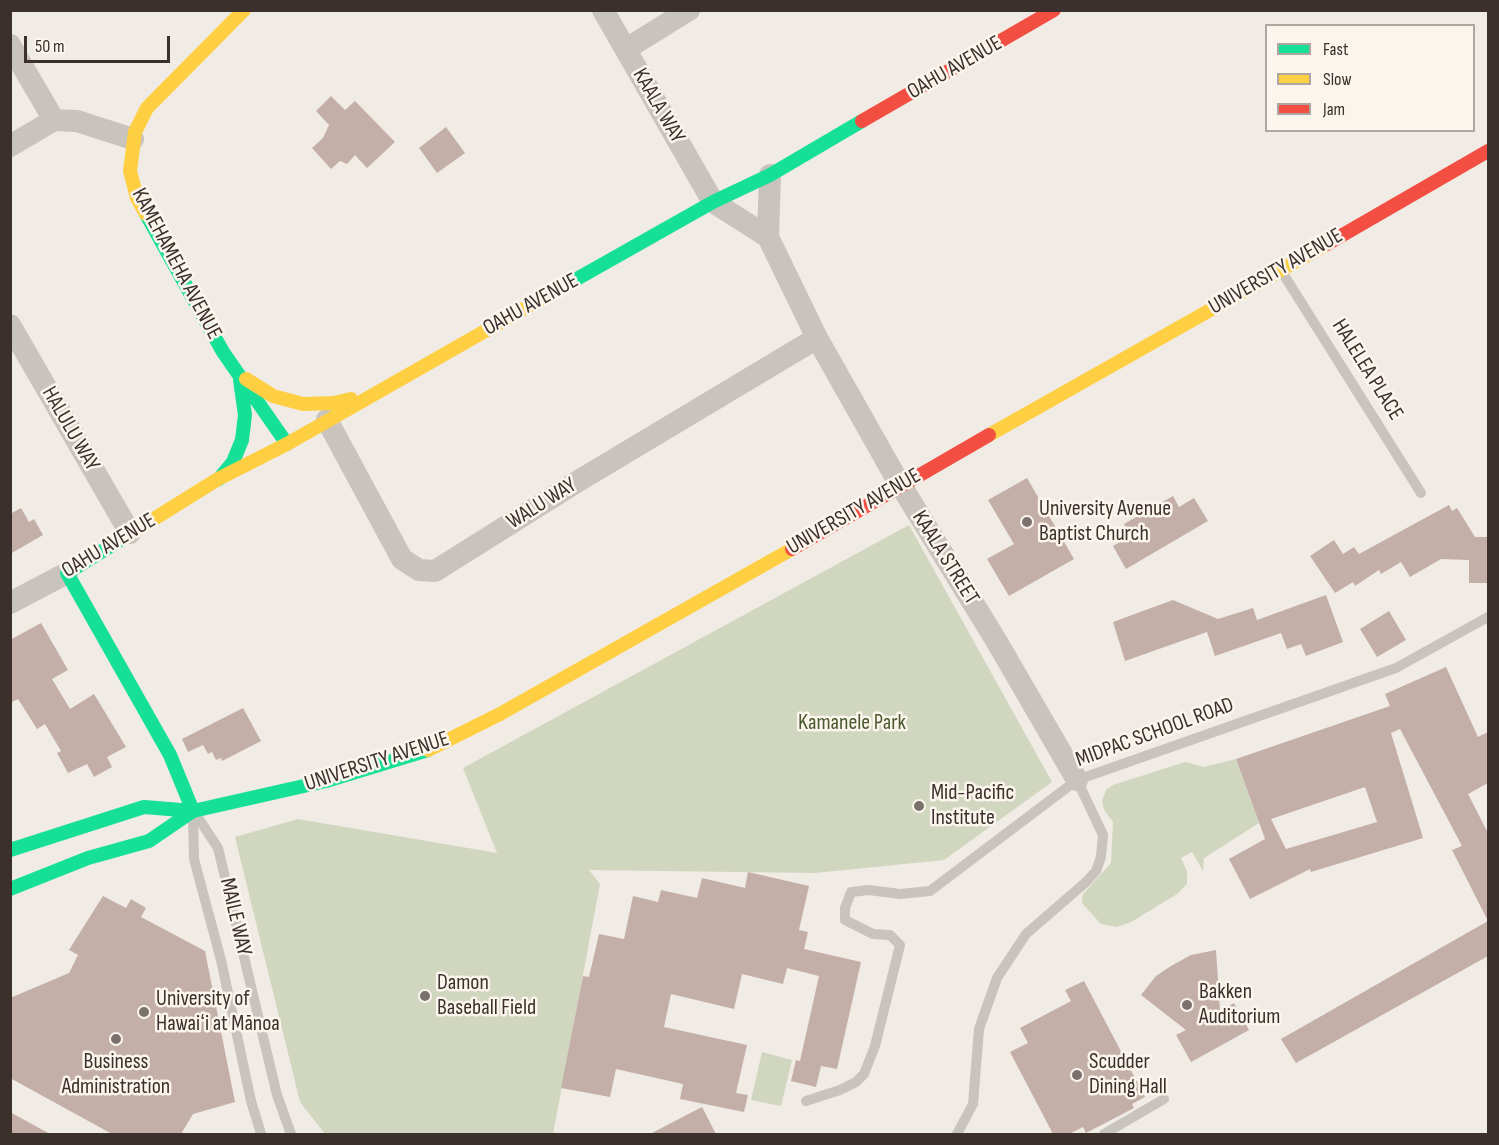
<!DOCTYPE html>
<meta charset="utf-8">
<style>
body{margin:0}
#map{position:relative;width:1499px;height:1145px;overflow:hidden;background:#f0ebe5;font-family:"Sofia Sans Condensed",sans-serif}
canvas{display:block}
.frame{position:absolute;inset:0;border:12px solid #3b302b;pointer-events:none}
.legend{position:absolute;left:1265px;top:24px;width:210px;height:108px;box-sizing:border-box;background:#fbf5ee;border:2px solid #aea6a0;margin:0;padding:8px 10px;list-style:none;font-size:18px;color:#3b302b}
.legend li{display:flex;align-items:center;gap:12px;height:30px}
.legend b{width:30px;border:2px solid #aea6a0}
.scale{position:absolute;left:24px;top:36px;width:146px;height:27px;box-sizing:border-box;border:3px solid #3b302b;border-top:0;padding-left:8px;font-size:18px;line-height:21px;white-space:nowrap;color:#3b302b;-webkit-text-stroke:4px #fbf5ee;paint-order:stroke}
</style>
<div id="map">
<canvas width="1499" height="1145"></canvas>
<div class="frame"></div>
<ul class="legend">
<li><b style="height:8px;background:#16e098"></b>Fast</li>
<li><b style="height:8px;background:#ffcf43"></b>Slow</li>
<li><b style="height:8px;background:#f24e42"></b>Jam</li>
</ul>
<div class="scale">50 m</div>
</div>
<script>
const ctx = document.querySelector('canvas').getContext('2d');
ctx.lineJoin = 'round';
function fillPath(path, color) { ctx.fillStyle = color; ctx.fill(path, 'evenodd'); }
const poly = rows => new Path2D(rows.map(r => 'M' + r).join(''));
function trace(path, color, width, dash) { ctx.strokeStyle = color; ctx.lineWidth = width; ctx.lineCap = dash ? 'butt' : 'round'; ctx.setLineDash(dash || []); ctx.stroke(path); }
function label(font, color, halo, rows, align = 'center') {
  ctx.font = font + ' "Sofia Sans Condensed",sans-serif'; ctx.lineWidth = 5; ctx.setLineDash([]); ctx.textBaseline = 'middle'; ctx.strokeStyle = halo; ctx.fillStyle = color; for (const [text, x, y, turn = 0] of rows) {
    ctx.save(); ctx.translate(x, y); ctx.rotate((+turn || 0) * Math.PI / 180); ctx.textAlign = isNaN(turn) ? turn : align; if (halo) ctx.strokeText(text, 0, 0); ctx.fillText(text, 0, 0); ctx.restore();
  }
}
const green = poly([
 [909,525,1052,782,944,860,815,873,589,870,600,884,553,1134,325,1134,300,1102,235,837,298,819,497,853,463,768],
 [1236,759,1259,823,1204,858,1203,871,1192,852,1181,858,1187,871,1187,884,1177,894,1131,922,1117,927,1101,924,1082,903,1083,894,1111,863,1113,822,1104,810,1102,801,1106,790,1113,785,1185,762,1204,767],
 [762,1052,792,1060,781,1106,751,1100]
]);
const building = poly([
 [331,96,345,110,355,101,395,142,367,168,355,155,347,164,340,161,331,169,312,148,323,138,329,125,316,111],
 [446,127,465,153,437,173,419,148],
 [1027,478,1074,559,1009,596,987,559,1014,544,988,500],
 [1173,496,1179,507,1194,498,1208,521,1126,569,1113,546,1131,536,1124,524],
 [1449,505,1452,511,1457,508,1475,537,1488,537,1488,583,1469,583,1469,560,1441,559,1410,577,1401,562,1381,574,1379,570,1355,586,1353,582,1335,593,1310,556,1334,540,1343,554,1354,547,1359,554],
 [21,508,29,522,34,519,43,535,10,554,10,514],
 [1326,595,1343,642,1306,656,1301,644,1287,649,1281,633,1215,656,1207,632,1125,661,1113,622,1173,600,1218,619,1253,608,1257,620],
 [1389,611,1406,640,1377,657,1360,629],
 [41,623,68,670,52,679,70,709,94,694,126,747,107,757,112,767,94,777,87,764,68,773,57,753,61,751,45,724,37,729,18,699,10,703,10,640],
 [1446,667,1478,737,1488,732,1488,783,1468,794,1488,833,1488,921,1452,850,1462,846,1400,729,1391,733,1423,838,1311,872,1310,869,1250,899,1229,859,1265,839,1236,759,1390,706,1385,694],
 [1365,787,1377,822,1286,849,1271,819],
 [243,708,261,741,222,761,221,758,216,760,212,752,208,754,203,745,188,752,182,739],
 [748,872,809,886,799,930,808,932,804,949,861,962,837,1069,821,1066,816,1087,791,1081,796,1060,800,1061,819,976,787,968,783,984,742,974,734,1009,671,994,664,1027,747,1045,736,1093,748,1095,744,1112,680,1099,683,1084,616,1069,610,1097,561,1088,583,976,589,977,599,934,624,939,633,896,658,902,661,890,697,898,702,878,745,888],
 [103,896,126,908,131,899,146,908,141,917,205,951,235,1102,193,1114,181,1134,112,1134,10,1078,10,998,69,973,78,955,69,950],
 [1488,921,1488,956,1296,1063,1281,1039],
 [1216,950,1220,1011,1234,1003,1249,1030,1191,1062,1176,1035,1186,1030,1141,995,1156,976,1171,966,1191,955],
 [1084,981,1145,1097,1132,1104,1134,1108,1086,1133,1083,1127,1069,1134,1053,1134,1010,1052,1028,1043,1020,1028,1071,1001,1065,990],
 [702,1107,716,1134,650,1134],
 [10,1112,50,1134,10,1134]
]);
const lane = poly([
 [1282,272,1421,493],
 [195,813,218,848,277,1095,291,1134],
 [193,817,194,859,221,960,251,1101,261,1134],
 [806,1101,840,1090,856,1082,864,1074,875,1046,900,945,890,935,873,934,845,920,845,908,851,892,869,890,900,894,930,891,1077,780,1396,668,1488,617],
 [957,1134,973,1104,979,1029,997,978,1026,934,1086,882,1096,871,1101,857,1103,835,1077,780],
 [1104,1134,1164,1099]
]);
const street = poly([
 [603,10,713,202,768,237,817,338,895,476,997,642,1077,780],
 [10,45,54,120],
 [626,49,689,10],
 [10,146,54,120,77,121,133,139],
 [768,237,770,175],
 [10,325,130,533],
 [327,420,402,559,419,570,435,571,575,483,817,338],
 [10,603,67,573]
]);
const fast = poly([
 [146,214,223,352,287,444],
 [543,298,713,202,770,175,862,121],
 [219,479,233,462,242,440,245,415,240,380],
 [133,532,67,573,170,755,193,811],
 [10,850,144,807,193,811,326,781,428,750],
 [10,889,88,858,149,841,193,811]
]);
const slow = poly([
 [146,214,137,198,130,171,135,132,147,108,244,10],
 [246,379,273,396,303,404,334,403,351,399],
 [989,435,1327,244],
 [133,532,218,479,287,444,543,298],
 [428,750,500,714,792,549]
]);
const jam = poly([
 [862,121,1054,10],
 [1327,244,1488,151],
 [792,549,989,435]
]);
const markers = [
 [1027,522,6,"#7a716c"],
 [919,806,6,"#7a716c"],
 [425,996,6,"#7a716c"],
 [1187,1005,6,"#7a716c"],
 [144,1012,6,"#7a716c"],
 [116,1039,6,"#7a716c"],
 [1077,1075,6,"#7a716c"]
];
const streetNames = [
 ["OAHU AVENUE",955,68,-30],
 ["KAALA WAY",658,106,60],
 ["KAMEHAMEHA AVENUE",176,264,62],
 ["UNIVERSITY AVENUE",1276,272,-30],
 ["OAHU AVENUE",531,305,-29],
 ["HALELEA PLACE",1367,370,58],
 ["HALULU WAY",70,429,60],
 ["WALU WAY",542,504,-32],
 ["UNIVERSITY AVENUE",854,512,-30],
 ["OAHU AVENUE",109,546,-31],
 ["KAALA STREET",945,558,58],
 ["MIDPAC SCHOOL ROAD",1155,733,-20],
 ["UNIVERSITY AVENUE",377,762,-18],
 ["MAILE WAY",235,917,77]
];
const poiNames = [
 ["University Avenue",1039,509],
 ["Baptist Church",1039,534],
 ["Mid-Pacific",931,793],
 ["Institute",931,818],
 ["Damon",437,983],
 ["Baseball Field",437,1008],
 ["Bakken",1199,992],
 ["Auditorium",1199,1017],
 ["University of",156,999],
 ["Hawaiʻi at Mānoa",156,1024],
 ["Business",116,1062,"center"],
 ["Administration",116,1087,"center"],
 ["Scudder",1089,1062],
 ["Dining Hall",1089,1087]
];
const parkNames = [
 ["Kamanele Park",852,723]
];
fillPath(green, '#d1d6bf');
fillPath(building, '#c3afa7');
trace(lane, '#c9c3be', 10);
trace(street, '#c9c3be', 22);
trace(fast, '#16e098', 14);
trace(slow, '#ffcf43', 14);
trace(jam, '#f24e42', 14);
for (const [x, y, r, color] of markers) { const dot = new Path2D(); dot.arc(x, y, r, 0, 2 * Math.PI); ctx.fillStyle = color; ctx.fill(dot); trace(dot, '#fbf5ee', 2); }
label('22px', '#3b302b', '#fbf5ee', streetNames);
label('22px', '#3b302b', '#fbf5ee', poiNames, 'left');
label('22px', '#4a5a2e', '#fbf5ee', parkNames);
</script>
